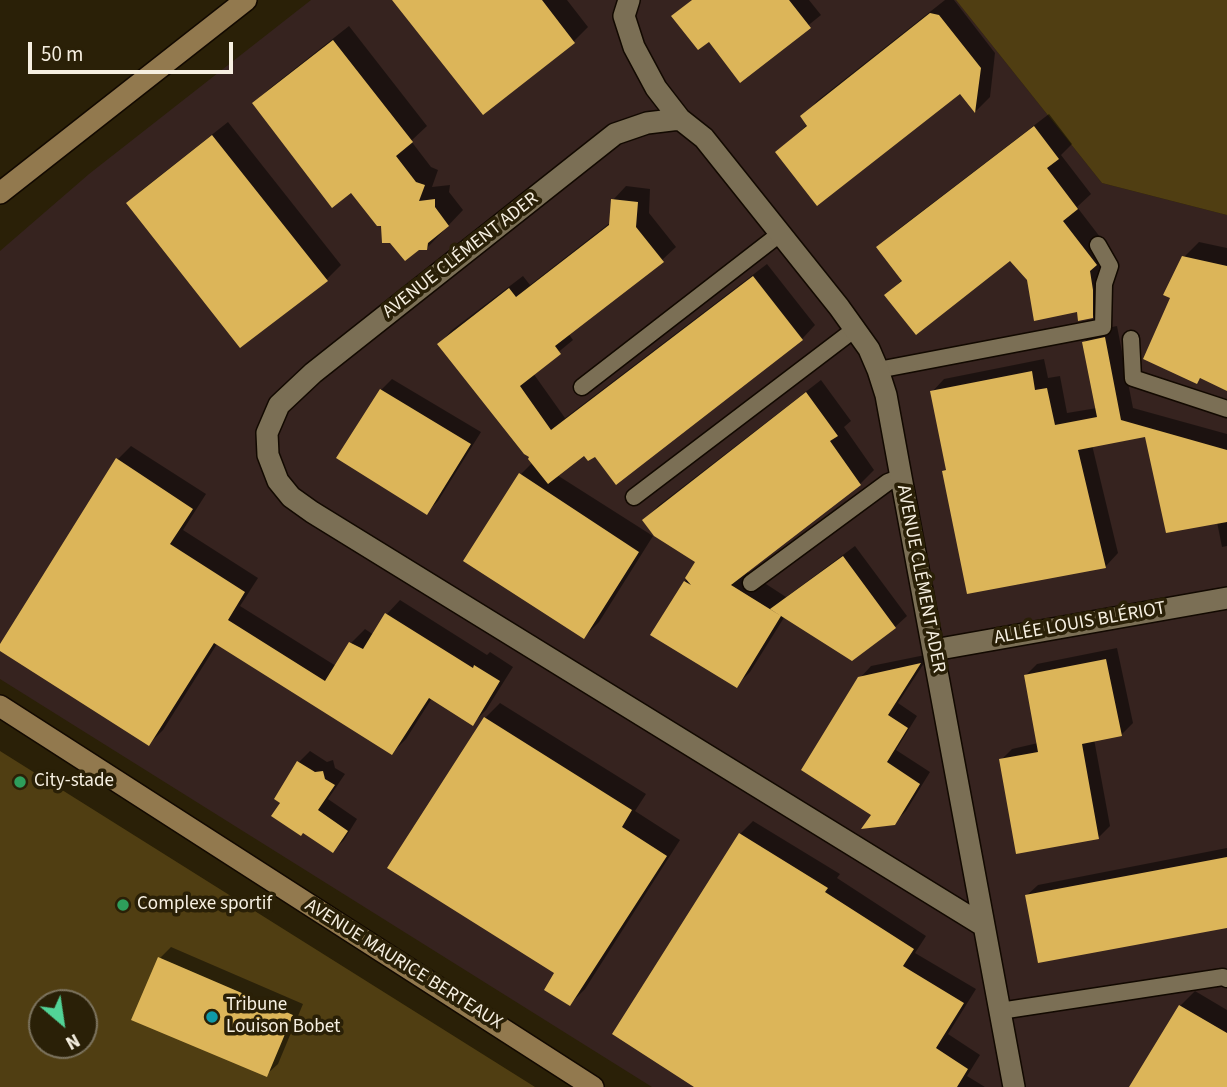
<!DOCTYPE html>
<meta charset="utf-8">
<style>
body{margin:0}
#map{position:relative;width:1227px;height:1087px;overflow:hidden;background:#2a2007;font-family:"Source Sans 3",sans-serif}
canvas{display:block}
.north{position:absolute;left:28px;top:989px;width:70px;height:70px;box-sizing:border-box;background:#2a2007;border:2px solid #7c735e;border-radius:50%;rotate:151deg;font-size:19px;font-weight:700;line-height:28px;text-align:center;color:#f6efe1}
.north::after{content:'';display:block;margin:auto;width:24px;height:32px;background:#52d397;clip-path:polygon(50% 0,100% 100%,50% 72%,0 100%)}
.scale{position:absolute;left:28px;top:42px;width:205px;height:32px;box-sizing:border-box;border:4px solid #f6efe1;border-top:0;padding-left:9px;font-size:21px;line-height:24px;white-space:nowrap;color:#f6efe1;-webkit-text-stroke:5px #2a2007;paint-order:stroke}
</style>
<div id="map">
<canvas width="1227" height="1087"></canvas>
<div class="north">N</div>
<div class="scale">50 m</div>
</div>
<script>
const ctx = document.querySelector('canvas').getContext('2d');
ctx.lineJoin = 'round';
function fillPath(path, color) { ctx.fillStyle = color; ctx.fill(path, 'evenodd'); }
const poly = rows => new Path2D(rows.map(r => 'M' + r).join(''));
function trace(path, color, width, dash) { ctx.strokeStyle = color; ctx.lineWidth = width; ctx.lineCap = dash ? 'butt' : 'round'; ctx.setLineDash(dash || []); ctx.stroke(path); }
function label(font, color, halo, rows, align = 'center') {
  ctx.font = font + ' "Source Sans 3",sans-serif'; ctx.lineWidth = 7; ctx.setLineDash([]); ctx.textBaseline = 'middle'; ctx.strokeStyle = halo; ctx.fillStyle = color; for (const [text, x, y, turn = 0] of rows) {
    ctx.save(); ctx.translate(x, y); ctx.rotate((+turn || 0) * Math.PI / 180); ctx.textAlign = isNaN(turn) ? turn : align; if (halo) ctx.strokeText(text, 0, 0); ctx.fillText(text, 0, 0); ctx.restore();
  }
}
const industrial = poly([
 [311,0,956,0,1102,183,1227,215,1227,1087,652,1087,0,679,0,251,89,174]
]);
const green = poly([
 [956,0,1227,0,1227,215,1102,183],
 [0,751,535,1087,0,1087],
 [42,1003,84,1003,84,1045,42,1045]
]);
const shadow = poly([
 [395,0,567,0,588,27,574,41,483,113],
 [692,0,809,0,821,15,741,80,709,40,674,17],
 [945,0,954,0,995,53,990,97,976,111,960,92,777,152,808,124,803,116,817,101],
 [349,26,427,126,411,141,431,167,438,170,432,187,450,185,449,192,463,210,427,248,383,224,351,190,254,103,269,89],
 [1049,114,1072,144,1061,155,1091,194,1077,207,1110,250,1106,303,1092,317,1029,280,1011,259,886,295,903,279,879,247,892,234],
 [228,122,341,265,327,279,241,346,129,203,143,189],
 [626,186,650,189,649,213,676,247,662,260,568,333,573,340,533,373,565,418,767,264,815,325,802,339,595,455,584,453,557,475,653,536,599,622,584,637,521,474,533,462,532,457,439,344,452,330,523,276,530,285,611,222,613,200],
 [1199,242,1227,248,1227,389,1202,377,1196,382,1172,298,1184,257],
 [1117,326,1133,408,1227,434,1227,546,1222,547,1217,522,1146,434,1092,445,1118,553,1106,566,969,592,944,471,947,468,932,392,944,379,1044,359,1048,378,1060,376,1067,413,1097,408,1084,342,1097,330],
 [392,379,481,432,438,501,427,512,381,390],
 [821,380,851,421,844,427,874,470,860,484,746,571,786,597,855,546,907,616,895,627,785,616,750,672,736,686,685,582,698,561,644,520,658,506],
 [131,446,206,494,183,530,258,578,240,606,336,666,351,643,365,629,374,635,387,614,400,600,487,655,490,652,513,667,486,710,473,723,432,698,406,739,392,753,217,644,163,730,149,744,0,649,117,460],
 [1117,648,1133,723,1122,734,1094,739,1110,826,1099,837,1001,760,1012,749,1038,743,1026,675,1037,664],
 [930,654,898,703,917,716,896,750,930,772,906,811,894,823,873,814,860,678,871,666],
 [500,703,646,794,635,811,680,840,585,989,570,1004,557,972,485,718],
 [310,751,327,762,333,760,335,768,345,774,328,799,357,819,344,840,333,851,282,802,299,762],
 [753,821,840,874,837,878,926,936,915,953,976,989,948,1034,980,1055,967,1076,985,1087,698,1087,740,834],
 [1227,848,1227,926,1026,896,1038,885],
 [171,947,303,1004,278,1064,266,1075,160,958],
 [1195,991,1227,1010,1227,1087,1131,1087,1180,1006]
]);
const building = poly([
 [392,0,542,0,575,43,483,115],
 [692,0,789,0,811,28,740,83,709,42,698,50,671,16],
 [930,13,939,15,981,68,975,113,960,94,817,206,775,152,807,126,800,116],
 [333,40,413,142,396,156,416,182,425,185,419,201,435,199,435,207,449,226,428,243,427,250,419,250,405,261,390,243,382,243,381,226,377,226,351,193,332,208,252,103],
 [1034,126,1059,159,1047,168,1078,209,1063,221,1097,265,1090,271,1093,290,1093,318,1078,321,1077,312,1034,321,1027,280,1010,261,916,335,884,295,902,281,876,247],
 [212,135,328,281,240,348,126,203],
 [611,199,638,202,636,227,664,262,555,346,561,354,520,386,551,430,753,276,803,340,616,485,595,457,588,461,584,456,548,484,528,459,529,457,524,454,437,344,509,288,516,297,609,225],
 [1182,256,1227,266,1227,391,1200,378,1197,384,1143,359,1170,298,1163,295],
 [1105,337,1121,420,1227,450,1227,522,1166,533,1145,437,1078,450,1106,568,967,594,942,471,946,470,930,391,1032,371,1035,390,1047,388,1055,425,1097,417,1082,342],
 [380,389,471,444,427,515,336,458],
 [806,392,838,436,830,441,861,485,731,585,781,616,737,688,650,635,684,581,691,585,685,578,695,562,654,536,642,520],
 [116,458,193,509,170,544,245,592,228,620,325,681,349,642,363,649,385,613,473,668,474,665,500,681,473,726,429,698,392,755,214,643,149,746,0,651,0,644],
 [519,473,639,552,584,639,463,561],
 [843,556,896,628,852,661,770,609],
 [1106,659,1122,736,1082,744,1099,839,1016,854,999,759,1038,752,1024,675],
 [921,663,888,715,908,728,887,762,920,784,895,825,861,829,871,815,801,770,858,677],
 [484,717,632,810,622,827,667,856,570,1006,544,990,554,973,387,868],
 [297,761,315,772,323,771,325,779,335,785,318,810,348,831,333,853,303,833,301,836,271,816,280,803,274,799],
 [739,833,828,888,825,892,914,949,903,966,964,1003,936,1048,968,1069,957,1087,694,1087,612,1034],
 [1227,857,1227,928,1038,963,1025,895],
 [158,957,293,1015,267,1077,131,1020],
 [1179,1005,1227,1033,1227,1087,1129,1087]
]);
const lane = poly([
 [1131,339,1133,378,1227,409],
 [878,370,1103,327,1104,284,1110,266,1098,245],
 [582,387,781,233],
 [634,497,855,329],
 [751,583,888,482,901,477],
 [1000,1011,1223,977,1227,979]
]);
const street = poly([
 [629,0,624,16,634,47,656,88,680,119,704,138,839,307,869,349,878,370,886,395,901,477,1014,1087],
 [680,119,647,123,615,134,313,373,279,405,267,433,268,455,278,481,291,497,312,512,984,926],
 [934,650,1227,598]
]);
const secondary = poly([
 [0,193,246,0],
 [0,706,593,1087]
]);
const markers = [
 [20,782,7,"#2e9e5b"],
 [123,905,7,"#2e9e5b"],
 [212,1017,7,"#0f9aa8"]
];
const streetNames = [
 ["AVENUE CLÉMENT ADER",461,256,-38],
 ["AVENUE CLÉMENT ADER",920,579,79],
 ["ALLÉE LOUIS BLÉRIOT",1080,624,-10],
 ["AVENUE MAURICE BERTEAUX",403,965,32]
];
const poiNames = [
 ["City-stade",34,782],
 ["Complexe sportif",137,905],
 ["Tribune",226,1006],
 ["Louison Bobet",226,1028]
];
fillPath(industrial, '#36231f');
fillPath(green, '#503e12');
fillPath(shadow, '#0007');
fillPath(building, '#dcb559');
trace(lane, '#120900', 19);
trace(street, '#120900', 24);
trace(secondary, '#120900', 24);
trace(lane, '#7b6f55', 16);
trace(street, '#7b6f55', 21);
trace(secondary, '#92794e', 21);
for (const [x, y, r, color] of markers) { const dot = new Path2D(); dot.arc(x, y, r, 0, 2 * Math.PI); ctx.fillStyle = color; ctx.fill(dot); trace(dot, '#2a2007', 2.5); }
label('19px', '#f6efe1', '#2a2007', streetNames);
label('19px', '#f6efe1', '#2a2007', poiNames, 'left');
</script>
